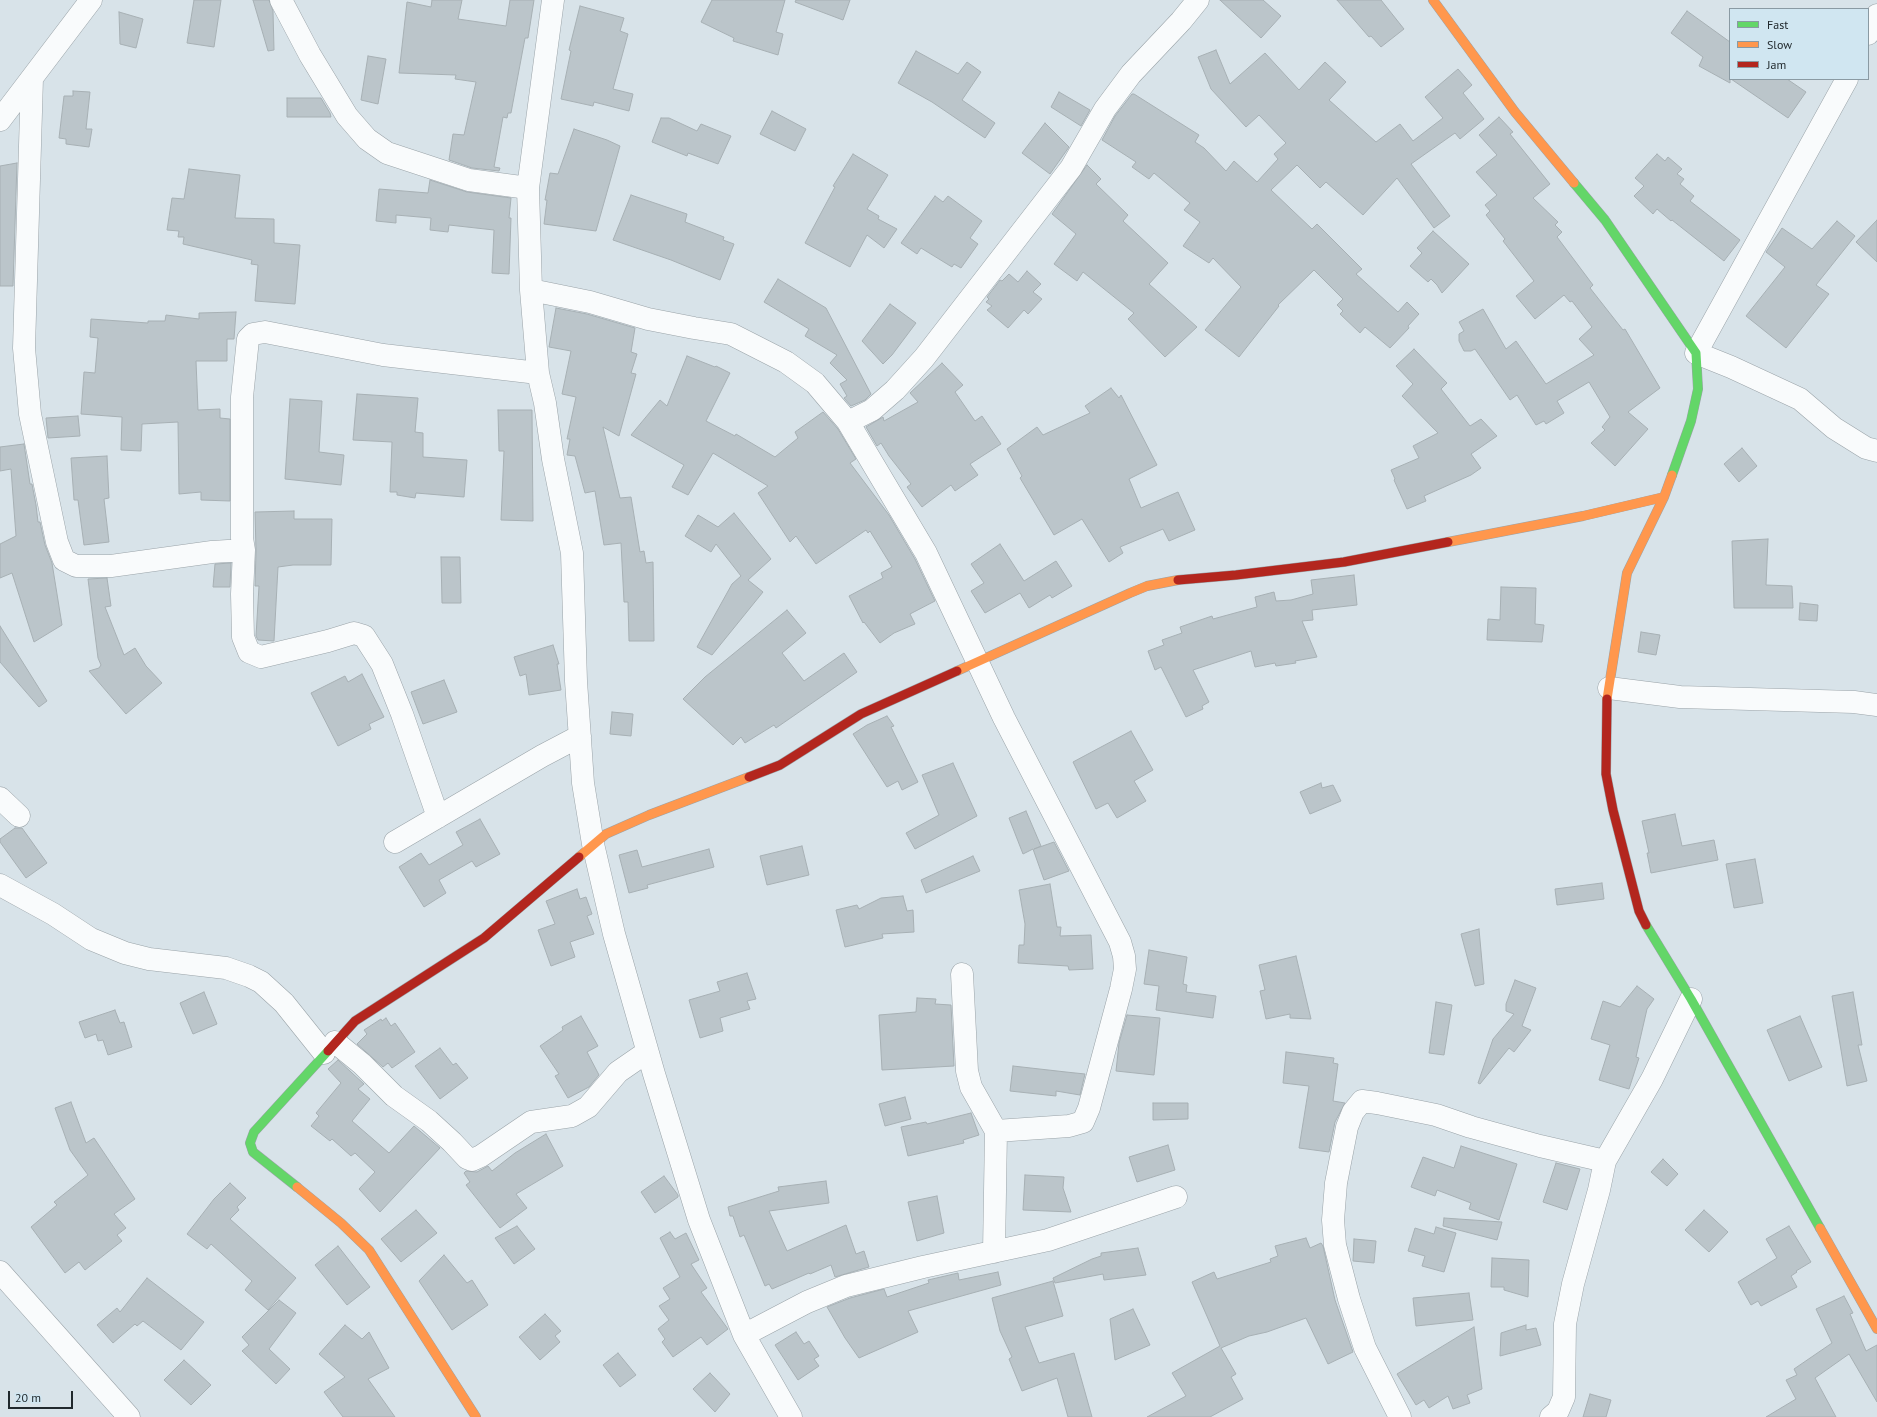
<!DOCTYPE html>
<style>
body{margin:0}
#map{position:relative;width:1877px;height:1417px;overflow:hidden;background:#d8e3e9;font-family:"PT Sans",sans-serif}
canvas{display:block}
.legend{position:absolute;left:1729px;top:8px;width:140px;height:72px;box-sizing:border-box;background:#d0e6f1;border:1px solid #8a9aa3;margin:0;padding:5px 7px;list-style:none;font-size:12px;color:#21292d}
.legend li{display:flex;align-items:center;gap:8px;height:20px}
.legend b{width:20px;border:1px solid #8a9aa3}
.scale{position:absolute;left:8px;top:1391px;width:65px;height:18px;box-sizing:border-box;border:2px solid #21292d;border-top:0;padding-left:5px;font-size:12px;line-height:14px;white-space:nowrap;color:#21292d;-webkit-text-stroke:3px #d0e6f1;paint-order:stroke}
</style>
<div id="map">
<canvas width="1877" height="1417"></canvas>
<ul class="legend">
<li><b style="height:5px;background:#63d668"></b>Fast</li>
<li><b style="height:5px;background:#ff974d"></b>Slow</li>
<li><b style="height:5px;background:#b3261e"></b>Jam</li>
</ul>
<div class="scale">20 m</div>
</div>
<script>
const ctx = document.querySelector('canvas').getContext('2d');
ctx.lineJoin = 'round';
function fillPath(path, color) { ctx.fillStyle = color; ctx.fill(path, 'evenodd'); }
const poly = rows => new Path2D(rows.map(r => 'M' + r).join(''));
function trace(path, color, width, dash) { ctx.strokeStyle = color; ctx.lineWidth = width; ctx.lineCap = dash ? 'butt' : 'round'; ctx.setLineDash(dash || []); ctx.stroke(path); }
const building = poly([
 [194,0,221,0,214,47,187,43,194,0],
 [253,0,269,0,273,11,274,50,268,51,253,0],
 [432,0,462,0,458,19,506,26,510,0,534,0,528,38,525,38,511,113,508,113,507,118,503,117,494,167,500,168,499,171,472,168,449,160,453,134,464,135,476,82,455,79,456,75,399,73,407,2,431,7,432,0],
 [712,0,785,0,776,32,783,34,778,55,733,41,734,38,701,22,712,0],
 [796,0,850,0,843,20,795,2,796,0],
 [1220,0,1263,0,1281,16,1261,38,1220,0],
 [1337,0,1381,0,1404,29,1381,47,1371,36,1369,37,1337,0],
 [580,6,624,18,620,31,628,34,613,89,633,94,629,111,594,102,593,106,561,99,571,51,569,50,580,6],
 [1687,11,1730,42,1730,83,1699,66,1703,57,1671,33,1687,11],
 [119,12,143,19,136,48,120,44,119,12],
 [1216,50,1230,84,1265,53,1299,90,1325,62,1346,82,1329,100,1376,142,1400,124,1413,141,1443,118,1425,97,1458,69,1472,85,1463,93,1484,119,1460,139,1455,133,1411,164,1450,216,1434,228,1397,178,1363,215,1326,182,1320,188,1297,165,1271,190,1312,229,1317,224,1362,269,1356,274,1398,312,1407,302,1419,314,1408,326,1409,328,1390,348,1365,327,1360,333,1340,314,1343,311,1337,305,1343,299,1314,270,1278,305,1279,306,1239,357,1205,330,1241,287,1213,258,1209,263,1183,246,1200,222,1184,210,1190,203,1154,173,1149,179,1132,167,1136,162,1102,140,1115,116,1132,94,1134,94,1199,135,1195,142,1204,148,1226,171,1234,161,1257,182,1278,159,1274,154,1286,143,1259,115,1246,127,1211,89,1198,57,1216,50],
 [916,51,958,74,967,62,981,72,962,100,995,123,985,138,932,102,898,83,916,51],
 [368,56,386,59,378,104,361,100,368,56],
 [1731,79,1787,79,1806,92,1788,118,1731,79],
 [73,91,90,92,86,129,92,129,89,147,66,144,66,139,59,138,64,96,73,96,73,91],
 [1059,92,1090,110,1081,126,1051,107,1059,92],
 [287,98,321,98,330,113,331,117,287,117,287,98],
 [772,111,806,129,795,151,760,134,772,111],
 [1499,117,1513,132,1510,134,1550,184,1533,198,1558,222,1555,225,1562,232,1557,237,1593,285,1590,288,1623,330,1625,329,1660,388,1628,412,1648,429,1615,466,1591,443,1605,430,1602,427,1610,417,1589,382,1557,401,1564,413,1546,424,1544,421,1536,425,1517,395,1510,400,1475,349,1471,351,1464,351,1459,341,1459,334,1464,331,1459,322,1483,309,1506,349,1516,341,1546,384,1594,355,1579,339,1592,327,1572,301,1570,302,1564,295,1535,319,1516,296,1534,281,1503,241,1505,239,1486,215,1490,211,1485,205,1497,195,1476,172,1497,155,1479,135,1499,117],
 [661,118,669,118,697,131,701,124,731,136,718,164,688,153,687,156,652,142,661,118],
 [1045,123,1069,147,1050,174,1022,153,1045,123],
 [574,129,607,140,620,146,596,231,544,224,547,200,545,200,550,173,558,174,574,129],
 [853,154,888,175,867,209,879,216,878,219,897,229,884,248,867,235,850,267,805,243,835,187,833,186,853,154],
 [1657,154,1665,161,1668,157,1682,169,1677,174,1684,179,1680,184,1694,196,1690,201,1740,240,1724,261,1672,220,1671,221,1657,209,1653,214,1634,196,1644,186,1635,178,1657,154],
 [17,163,13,286,0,286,0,166,17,163],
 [1087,165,1101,179,1096,184,1128,215,1123,221,1168,263,1149,284,1197,327,1165,357,1128,319,1134,313,1083,272,1077,281,1054,264,1076,234,1052,214,1087,165],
 [189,169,240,175,235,218,274,219,274,243,300,245,295,304,255,301,258,265,251,264,252,260,183,244,184,237,178,237,179,231,167,230,172,198,184,199,189,169],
 [430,180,467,192,511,198,509,218,511,218,509,274,492,273,494,230,449,225,448,232,430,230,431,218,396,215,396,223,376,221,379,189,428,193,430,180],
 [631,195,687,214,685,222,724,237,723,240,734,244,720,280,671,260,613,240,631,195],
 [935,196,943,202,948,196,982,221,970,238,978,244,961,268,954,264,952,267,921,248,917,254,901,243,935,196],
 [1877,220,1877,262,1856,242,1877,220],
 [1837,221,1855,236,1816,285,1829,294,1786,348,1746,316,1785,267,1766,252,1782,228,1812,249,1837,221],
 [1433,231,1469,264,1442,293,1437,285,1431,279,1428,282,1410,266,1422,253,1417,248,1433,231],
 [1027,271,1041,284,1033,292,1042,299,1028,314,1024,310,1008,328,987,310,992,306,986,302,989,299,987,297,1000,280,1002,281,1009,274,1018,282,1027,271],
 [778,279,826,308,871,394,865,400,851,406,844,398,847,396,840,384,847,380,830,363,837,355,805,336,809,329,764,302,778,279],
 [890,304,916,323,892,355,883,364,862,341,890,304],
 [556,308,587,314,635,328,631,352,637,354,631,373,636,374,619,436,603,427,620,498,631,497,640,552,644,551,646,563,653,562,654,641,629,641,628,602,624,602,621,543,604,545,595,491,585,493,575,456,567,455,570,439,567,439,576,397,562,394,571,351,549,347,556,308],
 [236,312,234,339,227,339,227,361,196,361,198,410,220,409,220,418,230,419,230,501,201,500,201,492,179,494,178,422,142,424,141,451,121,450,122,417,81,414,84,372,95,373,98,338,90,337,91,319,148,323,148,321,165,321,166,315,199,319,199,313,236,312],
 [1414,349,1447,383,1441,389,1470,426,1481,419,1497,436,1471,454,1481,468,1471,475,1424,496,1426,501,1407,509,1394,480,1395,479,1391,470,1419,458,1413,446,1438,433,1402,396,1413,384,1396,366,1414,349],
 [687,356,715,367,716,366,730,373,706,421,735,436,736,434,775,457,798,438,795,432,823,412,838,429,856,459,850,463,889,515,915,559,935,601,910,614,915,624,894,633,880,643,864,622,863,623,849,596,883,578,881,573,892,567,870,531,868,533,866,530,816,564,796,536,790,542,758,493,768,486,713,453,688,495,672,487,684,465,631,435,660,400,667,406,687,356],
 [942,363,963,385,955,392,975,421,982,416,1001,444,970,464,978,475,955,491,951,485,922,507,907,487,911,484,889,456,881,443,877,446,866,427,883,417,884,421,918,402,910,393,942,363],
 [1111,388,1119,398,1121,395,1157,465,1129,479,1141,508,1178,492,1195,530,1169,541,1163,529,1120,547,1123,553,1109,562,1082,519,1054,535,1020,478,1022,476,1007,449,1037,427,1043,435,1090,413,1085,406,1111,388],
 [357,394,418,398,415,432,423,433,423,457,467,460,464,497,416,493,415,498,397,495,397,492,390,492,392,442,353,440,357,394],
 [290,399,322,401,319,452,344,455,341,485,285,479,290,399],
 [498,410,532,410,533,521,501,520,504,451,499,451,498,410],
 [78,416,80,436,48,438,46,418,78,416],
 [24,444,30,484,32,484,36,505,38,522,40,522,45,545,52,563,62,625,34,642,12,573,0,578,0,544,16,536,11,469,0,471,0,447,24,444],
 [1742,448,1757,466,1739,482,1724,464,1742,448],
 [107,456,109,498,104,499,109,542,84,545,78,500,74,500,71,458,107,456],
 [294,511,294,519,332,519,331,565,293,565,278,567,274,641,258,640,256,636,259,586,255,586,256,551,255,512,294,511],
 [734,513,771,559,748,580,763,592,712,655,697,647,732,584,741,576,716,544,711,552,685,536,698,515,718,527,734,513],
 [1768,539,1766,585,1792,586,1793,608,1734,608,1732,541,1768,539],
 [1000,544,1024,581,1056,561,1072,586,1052,598,1050,595,1029,608,1020,593,985,613,971,591,984,583,971,564,1000,544],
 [441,557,460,557,461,603,442,603,441,557],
 [231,563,230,587,213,587,215,564,231,563],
 [1354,575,1357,605,1312,610,1313,620,1302,621,1317,657,1295,661,1296,663,1276,666,1275,663,1255,667,1251,651,1193,670,1209,702,1202,706,1203,709,1186,717,1161,667,1155,670,1148,651,1164,645,1162,640,1182,633,1180,627,1212,616,1213,619,1257,607,1255,597,1274,592,1276,601,1291,600,1313,594,1311,580,1354,575],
 [107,578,111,606,105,607,124,655,135,648,146,666,162,683,126,714,89,671,99,668,101,665,98,658,88,579,107,578],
 [1501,587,1536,588,1535,624,1544,625,1542,642,1487,640,1488,619,1500,620,1501,587],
 [1800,603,1818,605,1817,621,1799,620,1800,603],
 [787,610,806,633,782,653,804,681,844,653,857,672,776,728,774,725,745,743,741,737,733,745,683,699,705,677,787,610],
 [0,626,47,701,39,707,0,662,0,626],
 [1641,632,1660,635,1656,655,1638,652,1641,632],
 [553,645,559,664,557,664,561,690,529,695,526,674,520,676,514,657,553,645],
 [362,674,384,717,369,724,371,729,338,746,311,693,345,676,348,682,362,674],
 [444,680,457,712,423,724,411,692,444,680],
 [612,712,633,714,631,736,610,734,612,712],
 [887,716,894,726,891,727,918,782,902,790,898,781,887,787,853,734,867,725,887,716],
 [1131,731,1153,770,1134,781,1146,801,1117,818,1108,803,1096,809,1073,762,1131,731],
 [953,763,977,816,915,849,906,833,939,815,922,775,953,763],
 [1321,783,1322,788,1333,785,1341,801,1310,814,1300,792,1321,783],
 [1026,811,1041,846,1034,849,1054,842,1069,871,1044,880,1033,849,1023,854,1009,818,1026,811],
 [1675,814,1682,846,1714,840,1718,860,1651,873,1647,853,1649,853,1642,821,1675,814],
 [480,819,500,854,476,867,472,861,439,880,446,893,424,907,399,867,421,853,429,865,463,845,456,832,480,819],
 [15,828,22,828,47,863,26,878,0,842,0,839,15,828],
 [802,846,809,875,767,885,760,856,802,846],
 [709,849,714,867,647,885,648,888,629,893,619,855,637,850,642,867,709,849],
 [973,856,980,871,926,893,921,880,973,856],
 [1755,859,1763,903,1734,908,1726,864,1755,859],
 [1602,883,1604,899,1557,905,1555,889,1602,883],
 [1050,884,1057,927,1061,927,1060,936,1091,935,1093,969,1069,970,1068,966,1018,963,1019,945,1024,945,1025,924,1019,890,1050,884],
 [577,889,580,899,586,897,592,914,587,916,594,934,570,942,575,957,551,966,538,930,555,924,546,901,577,889],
 [903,896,907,911,913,910,914,932,882,934,883,938,845,947,836,910,857,905,859,909,881,898,903,896],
 [1479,929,1484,984,1475,986,1461,934,1479,929],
 [1149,950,1187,957,1183,984,1187,985,1186,992,1216,996,1213,1018,1156,1010,1159,986,1144,984,1149,950],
 [1296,956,1311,1019,1290,1018,1290,1014,1266,1019,1260,991,1265,990,1259,965,1296,956],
 [747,973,756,999,747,1001,750,1009,720,1018,723,1031,700,1038,689,1000,720,991,717,982,747,973],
 [1515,980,1536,988,1522,1026,1531,1030,1514,1052,1509,1048,1480,1084,1478,1083,1493,1039,1514,1014,1506,1011,1506,1004,1515,980],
 [1637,986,1654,999,1647,1009,1636,1057,1639,1058,1629,1089,1599,1080,1610,1045,1591,1039,1603,1001,1620,1007,1637,986],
 [204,992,217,1024,193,1034,180,1003,204,992],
 [1853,992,1862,1045,1858,1045,1867,1081,1847,1086,1832,996,1853,992],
 [917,998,936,999,935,1004,951,1005,954,1066,882,1070,879,1015,916,1012,917,998],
 [1436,1002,1452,1005,1444,1055,1429,1053,1436,1002],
 [115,1010,120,1023,124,1022,132,1047,108,1055,103,1040,98,1041,96,1034,85,1038,79,1022,115,1010],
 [1127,1015,1160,1018,1154,1075,1116,1071,1119,1043,1127,1015],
 [581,1016,598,1046,587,1052,599,1075,589,1087,568,1098,555,1076,559,1074,540,1046,563,1030,562,1027,581,1016],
 [1800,1016,1822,1067,1789,1081,1767,1030,1800,1016],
 [386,1018,391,1026,395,1023,415,1052,392,1068,388,1063,383,1067,357,1044,367,1034,364,1030,381,1019,382,1021,386,1018],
 [440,1048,453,1065,456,1063,468,1078,440,1099,415,1066,440,1048],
 [1286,1052,1334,1058,1333,1063,1338,1064,1333,1101,1345,1103,1335,1122,1329,1152,1299,1148,1309,1086,1283,1083,1286,1052],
 [338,1060,364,1084,358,1089,370,1099,352,1121,389,1153,414,1126,440,1148,380,1212,359,1189,375,1172,355,1153,351,1156,332,1139,330,1141,311,1126,319,1116,316,1113,341,1083,328,1069,338,1060],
 [1013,1066,1066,1072,1085,1074,1080,1095,1056,1091,1056,1096,1010,1091,1013,1066],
 [905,1097,911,1119,885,1126,879,1104,905,1097],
 [71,1102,86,1143,94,1138,135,1199,114,1214,126,1228,117,1235,122,1241,85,1270,79,1262,65,1273,31,1227,57,1205,54,1202,88,1175,70,1150,55,1108,71,1102],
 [1153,1103,1188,1103,1188,1119,1153,1120,1153,1103],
 [971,1113,979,1135,963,1140,964,1143,908,1156,901,1127,926,1122,927,1124,971,1113],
 [546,1134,563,1166,516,1194,527,1208,500,1228,466,1185,470,1182,464,1173,466,1171,477,1172,488,1166,492,1171,515,1153,546,1134],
 [1168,1145,1175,1170,1137,1182,1129,1157,1168,1145],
 [1461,1146,1517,1164,1499,1220,1469,1209,1471,1203,1437,1190,1435,1196,1411,1187,1423,1157,1454,1168,1461,1146],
 [1663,1159,1678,1174,1667,1186,1651,1172,1663,1159],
 [1556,1163,1580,1169,1567,1210,1543,1202,1556,1163],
 [1025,1175,1064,1177,1063,1188,1071,1212,1023,1210,1025,1175],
 [664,1176,678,1195,678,1197,655,1213,641,1192,664,1176],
 [826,1181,829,1203,769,1211,787,1251,846,1225,856,1254,864,1251,869,1267,835,1277,831,1265,810,1274,809,1273,772,1289,769,1284,765,1286,744,1235,740,1237,733,1216,730,1216,728,1207,779,1191,778,1187,826,1181],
 [230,1183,246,1198,237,1207,239,1210,230,1219,296,1278,268,1310,245,1290,252,1281,211,1244,207,1249,187,1234,214,1199,230,1183],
 [937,1196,944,1233,917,1241,908,1202,937,1196],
 [416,1210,437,1233,401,1262,381,1239,416,1210],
 [1704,1210,1728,1232,1709,1252,1685,1230,1704,1210],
 [1444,1218,1502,1222,1497,1240,1443,1226,1444,1218],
 [517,1226,535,1249,514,1264,495,1238,517,1226],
 [1789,1226,1811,1262,1796,1271,1797,1272,1791,1276,1797,1287,1761,1306,1758,1301,1751,1305,1738,1282,1777,1258,1766,1239,1789,1226],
 [1436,1227,1456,1233,1444,1272,1422,1266,1425,1256,1408,1251,1415,1228,1434,1234,1436,1227],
 [670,1232,675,1239,686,1233,699,1260,691,1264,707,1288,701,1292,728,1329,707,1345,701,1337,673,1357,662,1342,665,1339,658,1329,669,1320,659,1306,670,1299,663,1288,680,1277,660,1238,670,1232],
 [1306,1238,1310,1248,1321,1243,1323,1246,1335,1300,1353,1352,1328,1364,1306,1318,1267,1332,1249,1336,1221,1348,1236,1374,1231,1377,1243,1399,1210,1417,1147,1417,1186,1396,1172,1373,1220,1346,1192,1282,1214,1272,1217,1279,1271,1262,1270,1259,1278,1256,1275,1246,1306,1238],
 [1354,1239,1376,1241,1374,1263,1353,1261,1354,1239],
 [338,1246,370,1287,347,1305,315,1265,338,1246],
 [1138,1248,1146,1275,1104,1280,1103,1274,1055,1283,1053,1278,1092,1259,1101,1256,1101,1253,1138,1248],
 [444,1255,467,1283,472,1280,488,1305,452,1330,419,1281,444,1255],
 [1492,1258,1529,1260,1528,1297,1504,1290,1504,1287,1491,1287,1492,1258],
 [998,1272,1001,1285,908,1311,918,1332,859,1358,845,1338,827,1307,850,1298,884,1289,887,1297,929,1283,928,1280,958,1273,959,1280,998,1272],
 [147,1278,204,1322,181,1350,143,1321,137,1326,135,1324,113,1343,97,1325,117,1308,120,1312,147,1278],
 [1053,1281,1063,1316,1025,1327,1039,1363,1074,1353,1092,1417,1068,1417,1057,1378,1022,1391,1009,1359,1012,1357,1000,1331,992,1298,1053,1281],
 [1469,1293,1473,1320,1416,1326,1413,1298,1469,1293],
 [1844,1296,1853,1313,1850,1314,1866,1351,1877,1345,1877,1402,1849,1354,1815,1378,1836,1417,1766,1417,1796,1399,1786,1380,1797,1375,1794,1369,1832,1343,1816,1309,1844,1296],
 [279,1300,296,1313,269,1349,290,1369,276,1384,242,1351,249,1345,242,1337,279,1300],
 [1133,1309,1150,1345,1115,1360,1110,1319,1133,1309],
 [545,1314,561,1331,555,1336,560,1342,540,1360,519,1337,545,1314],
 [345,1325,362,1339,369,1332,389,1368,368,1379,395,1417,343,1417,324,1392,345,1377,319,1354,345,1325],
 [1526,1325,1526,1330,1536,1328,1541,1345,1500,1356,1501,1333,1526,1325],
 [1474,1327,1482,1389,1467,1395,1470,1403,1453,1409,1448,1396,1429,1408,1424,1400,1416,1405,1397,1374,1474,1327],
 [796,1332,804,1344,809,1341,819,1356,814,1359,819,1366,798,1380,775,1345,796,1332],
 [618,1353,636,1375,620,1387,603,1365,618,1353],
 [184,1360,211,1385,191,1405,164,1380,184,1360],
 [710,1373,730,1394,715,1412,693,1389,710,1373],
 [1590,1394,1611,1400,1606,1417,1583,1417,1590,1394]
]);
const street = poly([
 [281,0,310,55,347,116,367,139,387,153,469,180,528,188],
 [553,0,528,188,531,290,538,373,545,403,553,459,572,553,576,681,583,783,593,844,614,934,654,1074,699,1220,744,1335,791,1417],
 [1868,34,1877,15],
 [32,78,24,348,30,414,57,542,64,560,76,566,111,566,212,552,244,550],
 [1847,79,1696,353,1731,367,1800,399,1834,428,1866,448,1877,451],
 [0,120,91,0],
 [531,290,590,302,648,319,694,328,731,334,786,362,815,383,848,422,926,553,1004,718,1120,942,1124,956,1125,969,1121,989,1089,1108,1083,1122,1069,1126,996,1131],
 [848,422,872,410,895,390,924,358,1071,168,1105,109,1131,74,1181,21,1198,0],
 [1609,688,1680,697,1854,702,1877,705],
 [0,798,19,816],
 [438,817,402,714,382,664,364,636,354,633,328,641,261,657,249,652,243,637,242,594,244,550,242,538,242,397,248,339,253,334,265,332,383,355,538,373],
 [395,842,542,756,580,736],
 [0,885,53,914,91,939,125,953,149,959,226,968,249,976,261,982,284,1003,324,1053],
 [962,974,967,1071,971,1087,996,1131,994,1252],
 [335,1042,362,1064,394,1096,429,1121,452,1142,467,1158,472,1160,481,1156,531,1122,572,1116,588,1107,618,1072,647,1052],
 [0,1272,129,1417],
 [744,1335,807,1302,846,1286,923,1267,1048,1240,1176,1197],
 [1400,1417,1365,1348,1349,1299,1335,1245,1333,1220,1336,1183,1347,1127,1353,1112,1362,1101,1377,1103,1436,1115,1471,1127,1540,1146,1605,1161],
 [1551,1417,1558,1411,1564,1397,1565,1324,1573,1284,1599,1190,1605,1161,1652,1079,1691,999]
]);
const fast = poly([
 [1574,183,1605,220,1696,353,1698,389,1691,421,1672,475],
 [1646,925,1691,999,1820,1228],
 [297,1187,253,1152,250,1143,254,1132,328,1051]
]);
const slow = poly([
 [1433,0,1515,112,1574,183],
 [1448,542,1583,516,1664,497],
 [957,671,1130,593,1147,586,1178,580],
 [1607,699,1627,573,1664,497,1672,475],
 [579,857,606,834,649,815,749,777],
 [297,1187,341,1223,369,1250,476,1417],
 [1820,1228,1877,1329]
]);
const jam = poly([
 [1178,580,1236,575,1344,562,1448,542],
 [1607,699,1606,774,1613,810,1639,911,1646,925],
 [749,777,780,765,861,714,957,671],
 [328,1051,355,1021,484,938,579,857]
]);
fillPath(building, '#bbc5ca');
trace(building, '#a7b0b4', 1);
trace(street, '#9aa3a8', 23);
trace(fast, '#9aa3a8', 10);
trace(slow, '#9aa3a8', 10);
trace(jam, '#9aa3a8', 10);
trace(street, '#f9fbfc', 22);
trace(fast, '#63d668', 9);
trace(slow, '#ff974d', 9);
trace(jam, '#b3261e', 9);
</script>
